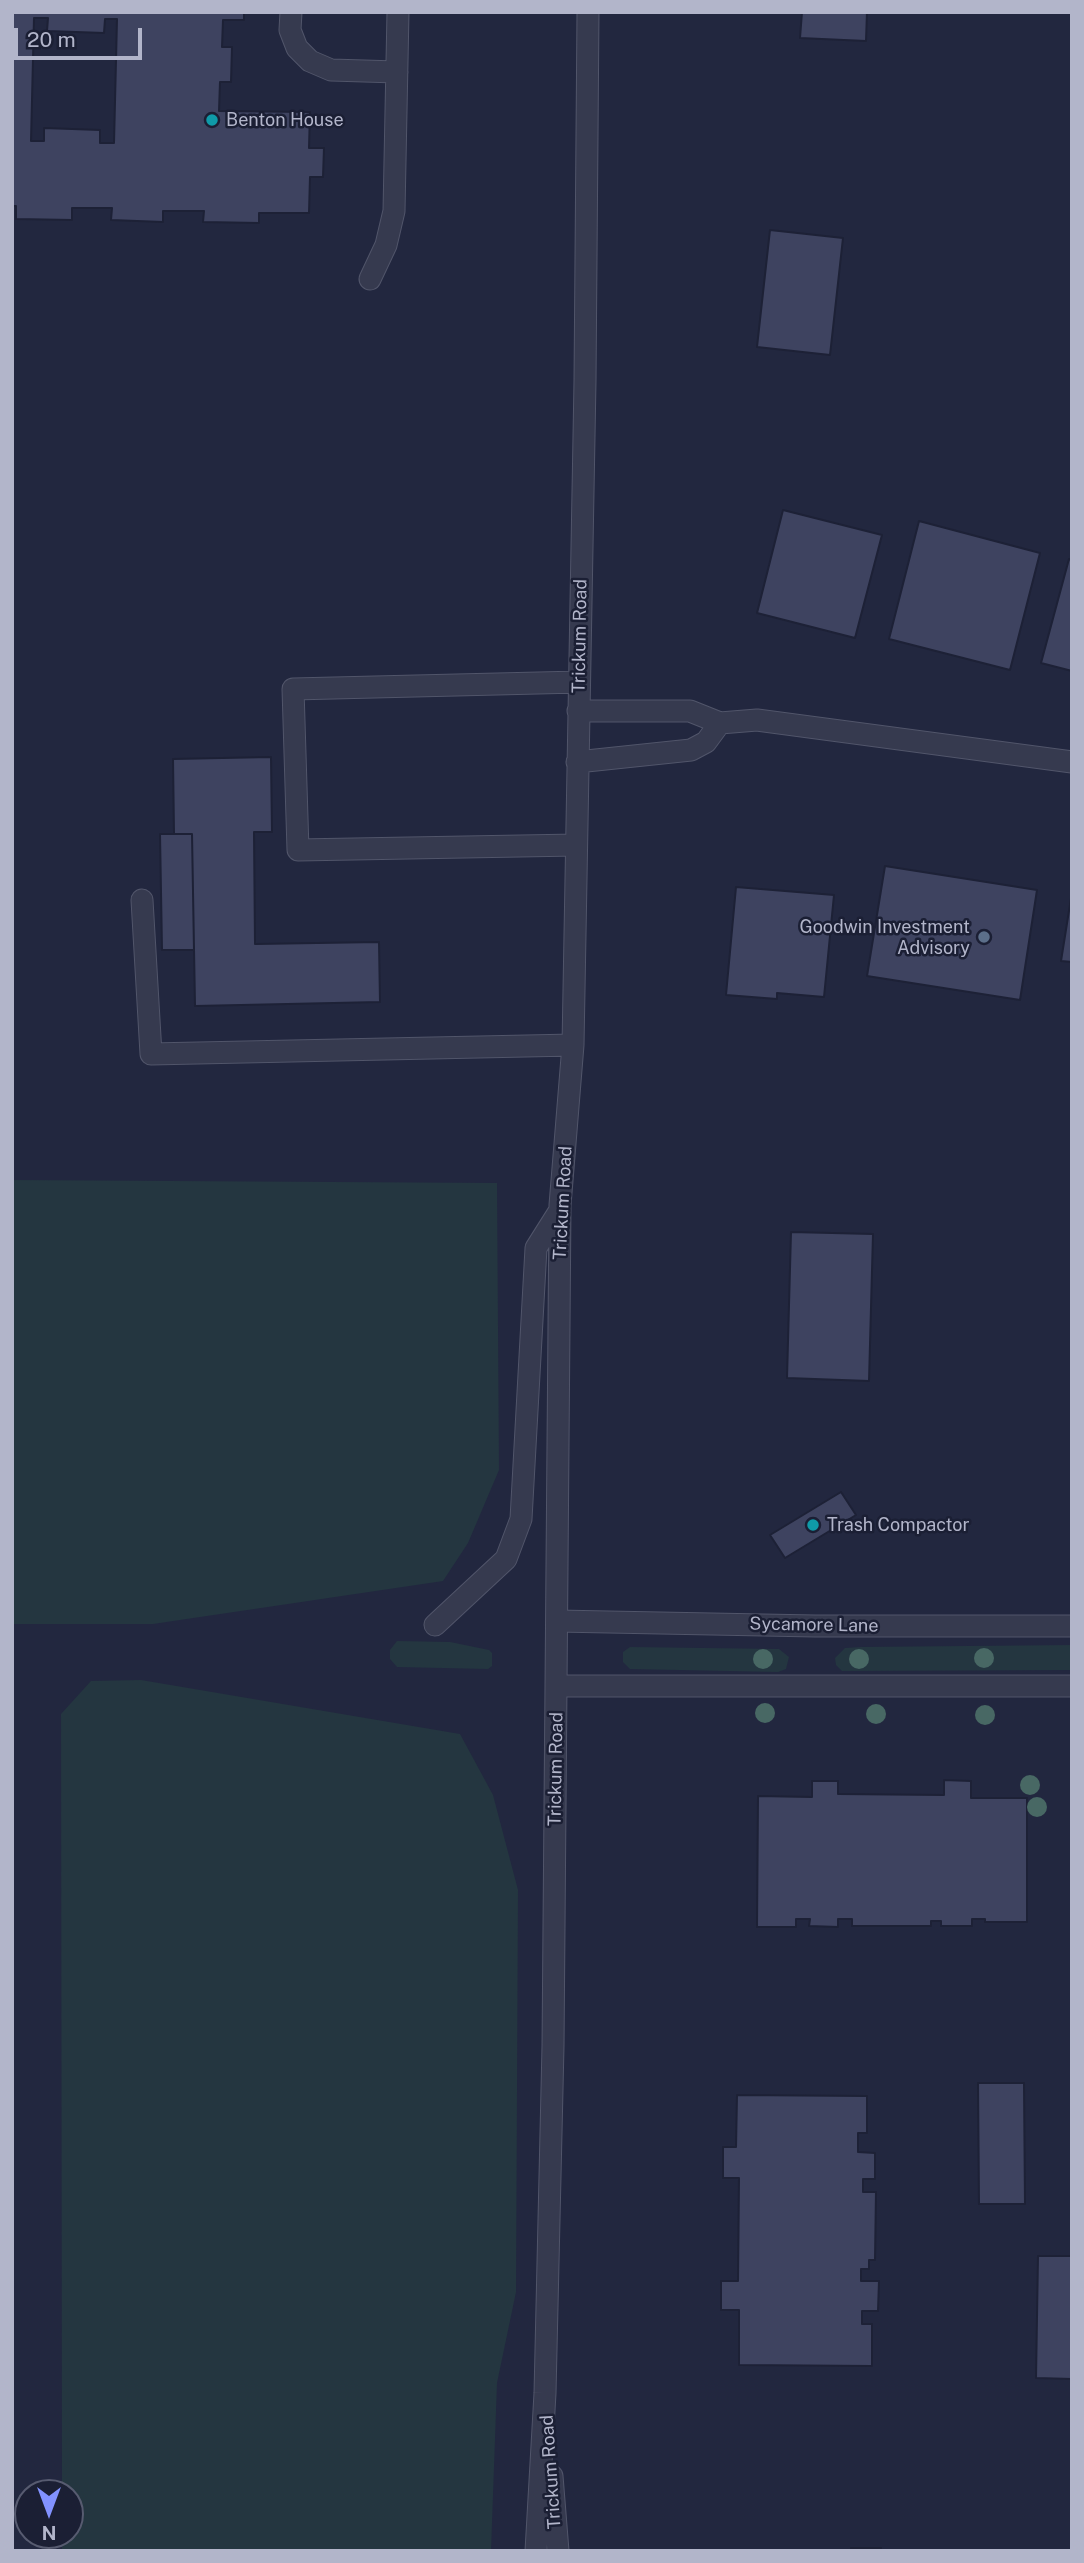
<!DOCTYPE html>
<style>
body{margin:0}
#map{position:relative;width:1084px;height:2563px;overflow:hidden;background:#22273f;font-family:"Public Sans",sans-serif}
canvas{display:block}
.frame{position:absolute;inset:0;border:14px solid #b2b5ca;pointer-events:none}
.north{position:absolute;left:14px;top:2479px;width:70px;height:70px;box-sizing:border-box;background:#1b1f34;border:2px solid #575b70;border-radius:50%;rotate:180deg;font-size:19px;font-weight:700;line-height:28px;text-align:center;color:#b2b5ca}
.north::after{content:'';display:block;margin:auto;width:24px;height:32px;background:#8292ff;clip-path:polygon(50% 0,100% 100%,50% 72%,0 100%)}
.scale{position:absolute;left:14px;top:28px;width:128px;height:32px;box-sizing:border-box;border:4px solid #b2b5ca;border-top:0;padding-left:9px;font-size:21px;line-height:24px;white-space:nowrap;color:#b2b5ca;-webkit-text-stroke:5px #1b1f34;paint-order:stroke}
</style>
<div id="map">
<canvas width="1084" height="2563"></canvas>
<div class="frame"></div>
<div class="north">N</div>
<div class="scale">20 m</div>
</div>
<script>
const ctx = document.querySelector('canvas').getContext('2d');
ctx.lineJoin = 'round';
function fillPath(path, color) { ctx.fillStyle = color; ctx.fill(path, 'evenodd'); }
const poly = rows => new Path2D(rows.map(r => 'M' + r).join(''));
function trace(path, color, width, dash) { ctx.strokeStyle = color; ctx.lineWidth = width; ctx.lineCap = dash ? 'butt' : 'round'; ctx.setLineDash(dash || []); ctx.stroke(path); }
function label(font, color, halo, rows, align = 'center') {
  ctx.font = font + ' "Public Sans",sans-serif'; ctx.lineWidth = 5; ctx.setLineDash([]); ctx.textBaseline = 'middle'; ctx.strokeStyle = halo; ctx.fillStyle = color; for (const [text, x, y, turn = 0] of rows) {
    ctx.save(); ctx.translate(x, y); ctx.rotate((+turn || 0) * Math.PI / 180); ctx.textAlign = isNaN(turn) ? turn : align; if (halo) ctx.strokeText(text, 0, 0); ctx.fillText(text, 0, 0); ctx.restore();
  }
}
const green = poly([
 [12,1180,497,1183,499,1470,468,1543,443,1581,153,1624,12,1624],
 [397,1641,450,1642,489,1650,492,1653,492,1666,488,1669,397,1667,390,1659,390,1650],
 [1072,1645,1072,1670,842,1671,836,1665,835,1658,845,1648,861,1647],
 [630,1647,779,1649,789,1657,786,1669,778,1672,630,1669,623,1662,623,1652],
 [141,1680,460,1734,493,1795,518,1890,516,2292,497,2383,491,2551,62,2551,62,2535,70,2535,70,2493,62,2493,61,1714,91,1681]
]);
const building = poly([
 [12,12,244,12,244,20,223,20,222,47,232,47,231,82,220,82,219,111,310,112,309,148,324,148,323,177,310,177,309,213,259,213,259,223,203,222,204,211,163,211,163,222,111,220,112,208,72,208,72,220,16,219,16,206,12,206,12,12],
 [34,18,48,18,47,31,104,33,105,19,117,19,114,143,100,143,100,130,44,128,44,141,31,141,34,18],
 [802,12,867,12,866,41,800,38,802,12],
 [770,230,843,238,830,355,757,347,770,230],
 [783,510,882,535,855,638,757,613,783,510],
 [919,521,1040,553,1010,670,889,639,919,521],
 [1069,559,1072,560,1072,671,1041,663,1069,559],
 [271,757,272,832,254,832,255,944,379,942,380,1002,195,1006,192,834,174,834,173,759,271,757],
 [160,834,192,834,194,950,162,950,160,834],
 [885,866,1037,890,1020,1000,867,976,885,866],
 [736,887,834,895,824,997,777,993,777,999,726,995,736,887],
 [1072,892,1072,962,1061,961,1072,892],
 [791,1232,873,1234,869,1381,787,1378,791,1232],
 [841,1492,856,1515,785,1558,770,1535,841,1492],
 [944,1780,971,1781,971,1798,1027,1798,1027,1922,985,1922,985,1919,972,1919,972,1926,941,1926,941,1921,931,1921,931,1926,852,1926,852,1919,838,1919,838,1927,809,1926,810,1919,796,1919,796,1927,757,1927,758,1796,812,1797,812,1781,838,1781,838,1794,944,1795,944,1780],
 [978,2083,1024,2083,1025,2204,979,2204,978,2083],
 [737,2095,867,2096,867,2133,858,2133,858,2152,875,2153,875,2179,863,2179,863,2192,876,2192,875,2260,869,2260,869,2269,861,2269,861,2281,879,2281,878,2311,862,2311,862,2324,872,2324,872,2366,739,2365,739,2310,721,2310,721,2281,738,2281,739,2178,723,2178,723,2147,736,2147,737,2095],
 [1038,2256,1072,2256,1072,2379,1036,2378,1038,2256],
 [851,2548,881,2548,881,2551,851,2551,851,2548]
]);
const minor = poly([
 [291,12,290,30,297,48,310,61,331,70,397,72],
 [370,279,386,245,394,211,398,12],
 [720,723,757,720,1072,762],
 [577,762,691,750,706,742,720,723,690,711,578,711],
 [576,845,298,850,293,689,579,682],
 [142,900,151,1054,573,1045],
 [557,1621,815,1626,1072,1626],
 [435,1625,506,1559,521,1519,536,1248,560,1210],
 [557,1686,1072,1686],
 [552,2476,558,2551],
 [536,2551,545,2393,553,2046,560,1205,573,1045,585,381,588,12]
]);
const trees = [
 [984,1658],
 [763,1659],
 [859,1659],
 [765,1713],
 [876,1714],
 [985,1715],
 [1030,1785],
 [1037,1807]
];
const markers = [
 [212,120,7,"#0f9aa8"],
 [984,937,7,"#5c6f8a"],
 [813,1525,7,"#0f9aa8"]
];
const poiNames = [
 ["Benton House",226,120],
 ["Goodwin Investment",970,927,"right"],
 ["Advisory",970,948,"right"],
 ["Trash Compactor",827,1525]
];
const streetNames = [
 ["Trickum Road",580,636,-89],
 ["Trickum Road",563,1203,-87],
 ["Sycamore Lane",814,1625,1],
 ["Trickum Road",556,1769,-89],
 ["Trickum Road",551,2472,-94]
];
fillPath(green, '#243640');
fillPath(building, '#3e4360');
trace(building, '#1d2136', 2);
trace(minor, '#51556a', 23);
trace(minor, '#363a4f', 21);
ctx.fillStyle = '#486864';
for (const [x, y] of trees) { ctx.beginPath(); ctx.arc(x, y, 10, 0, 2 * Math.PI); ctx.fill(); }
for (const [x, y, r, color] of markers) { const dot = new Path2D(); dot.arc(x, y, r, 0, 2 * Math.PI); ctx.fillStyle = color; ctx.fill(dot); trace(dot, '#1b1f34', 2.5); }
label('18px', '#b2b5ca', '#1b1f34', poiNames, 'left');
label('18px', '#b2b5ca', '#1b1f34', streetNames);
</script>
